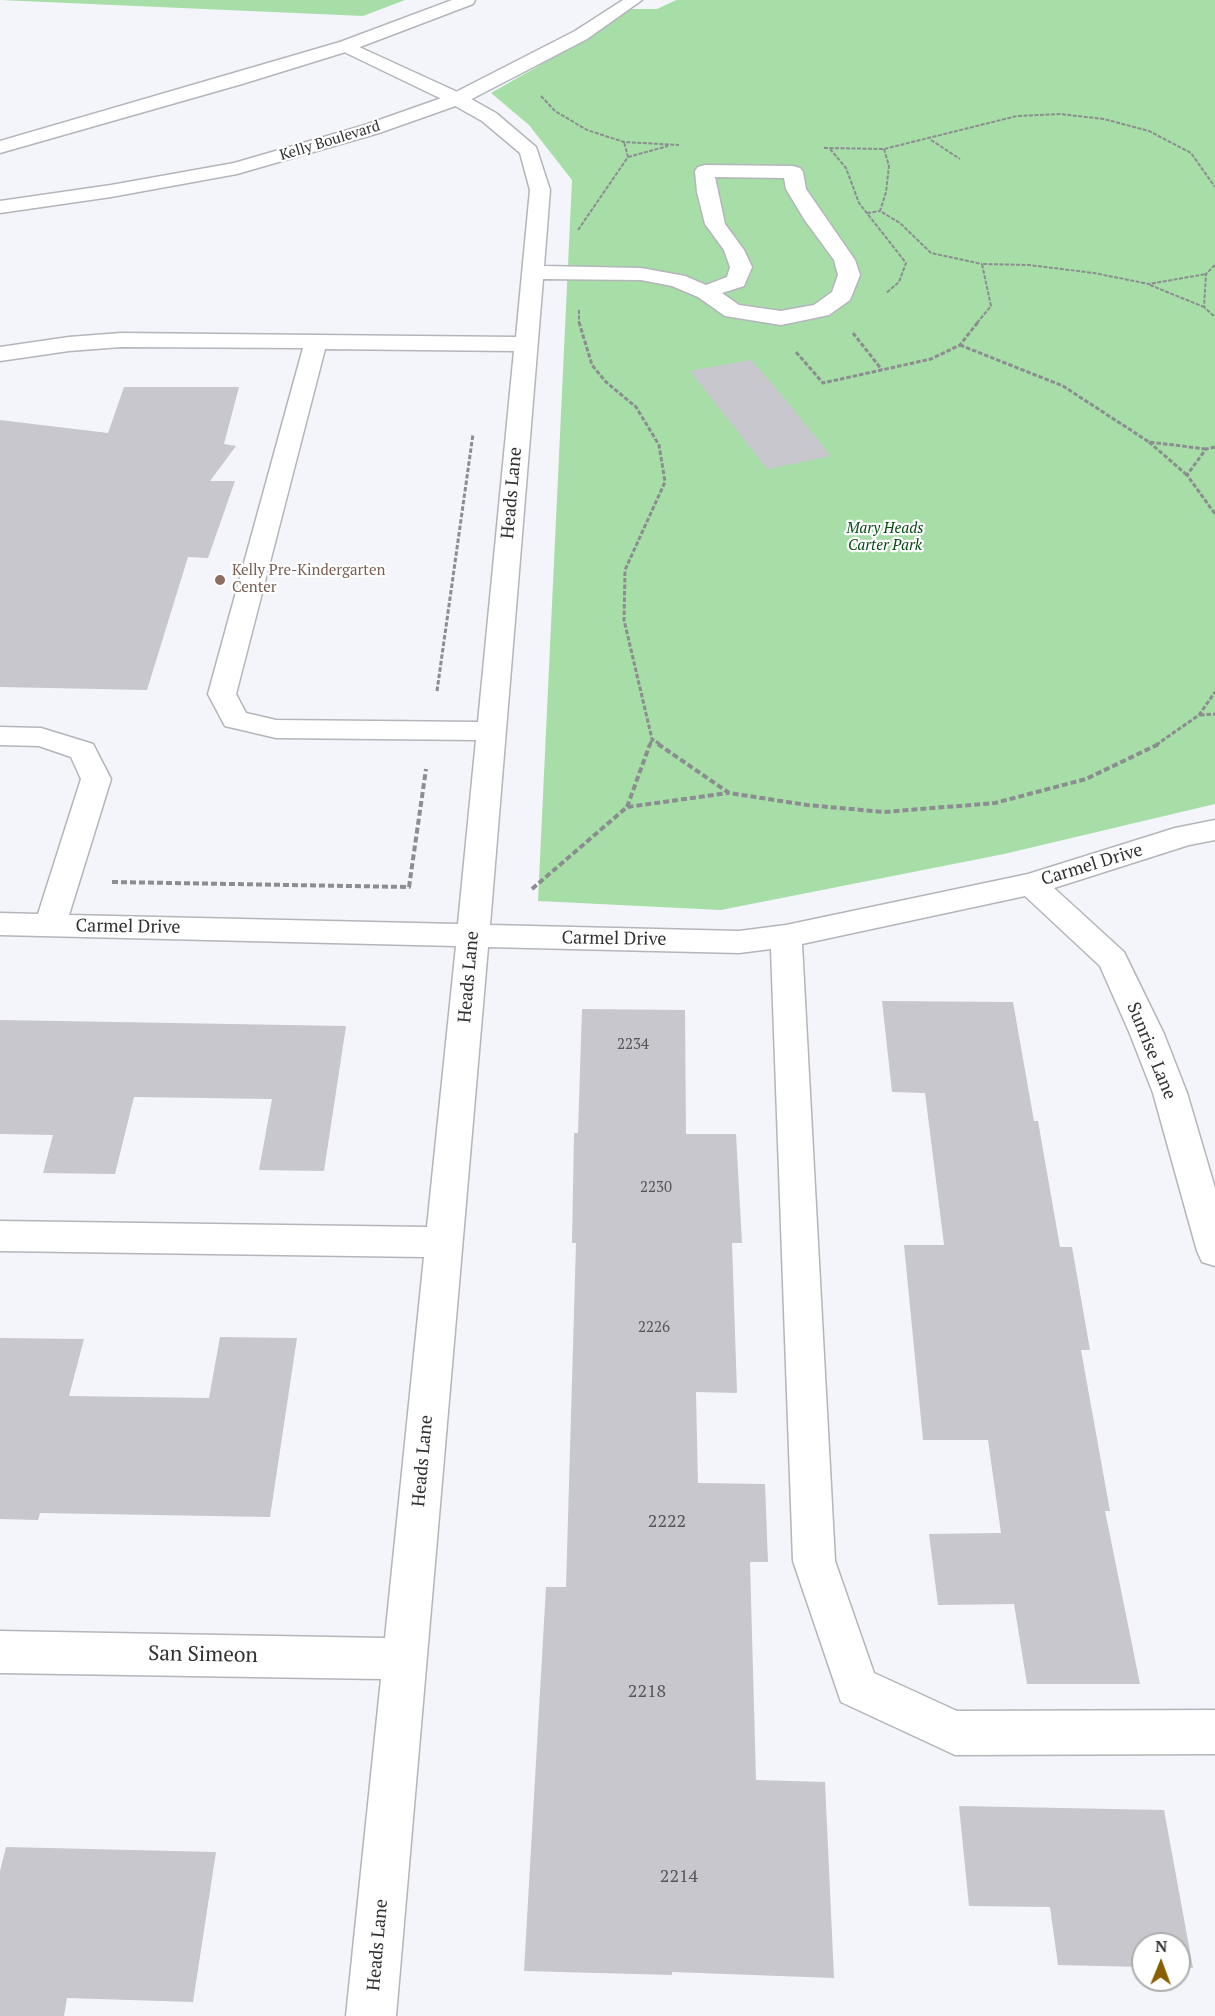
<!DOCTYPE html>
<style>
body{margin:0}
#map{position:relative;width:1215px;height:2016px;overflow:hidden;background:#f3f5fb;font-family:"PT Serif",serif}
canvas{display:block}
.north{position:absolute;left:1131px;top:1932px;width:60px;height:60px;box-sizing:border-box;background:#fff;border:2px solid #acadad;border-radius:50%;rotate:1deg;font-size:16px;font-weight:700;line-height:24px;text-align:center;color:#303133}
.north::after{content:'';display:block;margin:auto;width:21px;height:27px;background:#896000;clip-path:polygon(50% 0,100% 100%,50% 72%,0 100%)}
</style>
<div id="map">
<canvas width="1215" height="2016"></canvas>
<div class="north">N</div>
</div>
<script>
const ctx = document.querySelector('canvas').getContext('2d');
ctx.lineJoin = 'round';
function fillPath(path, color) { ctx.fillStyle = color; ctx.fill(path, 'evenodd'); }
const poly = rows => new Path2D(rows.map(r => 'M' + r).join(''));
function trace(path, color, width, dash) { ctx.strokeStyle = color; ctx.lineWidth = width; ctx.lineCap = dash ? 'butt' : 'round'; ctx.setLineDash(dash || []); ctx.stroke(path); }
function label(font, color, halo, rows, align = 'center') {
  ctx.font = font + ' "PT Serif",serif'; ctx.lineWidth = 4.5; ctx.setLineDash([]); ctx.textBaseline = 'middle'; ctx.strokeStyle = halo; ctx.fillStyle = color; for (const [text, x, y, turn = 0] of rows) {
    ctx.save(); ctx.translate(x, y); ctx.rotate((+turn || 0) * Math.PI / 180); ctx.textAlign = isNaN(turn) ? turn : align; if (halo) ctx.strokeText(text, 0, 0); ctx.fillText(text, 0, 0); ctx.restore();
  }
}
const green = poly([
 [0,0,405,0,363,16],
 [676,0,1215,0,1215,804,1004,854,721,910,538,901,572,180,529,125,491,93,579,43,630,9,657,9]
]);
const building = poly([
 [751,360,775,387,831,456,767,469,690,371],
 [124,387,239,387,224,444,236,446,210,481,235,481,208,558,188,557,147,690,0,687,0,420,108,433],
 [882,1001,1013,1002,1034,1121,1038,1121,1060,1247,1072,1247,1090,1350,1081,1350,1110,1511,1105,1511,1140,1684,1027,1684,1014,1604,938,1605,929,1534,1001,1533,988,1440,923,1440,904,1245,944,1245,925,1093,892,1092],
 [582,1009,685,1010,686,1134,736,1134,742,1243,732,1243,737,1393,696,1392,698,1483,765,1484,768,1562,750,1562,756,1780,825,1782,834,1978,672,1972,672,1975,524,1971,546,1587,566,1587,576,1243,572,1243,574,1133,578,1133],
 [0,1020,346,1026,324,1171,259,1170,272,1099,134,1097,115,1174,43,1173,53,1135,0,1134],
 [220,1337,297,1338,270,1517,40,1513,38,1520,0,1519,0,1338,84,1339,69,1396,209,1398],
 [959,1806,1164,1810,1193,1968,1179,1967,1179,1944,1143,1944,1143,1967,1058,1965,1050,1907,969,1906],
 [6,1847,216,1852,193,2002,67,1998,64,2016,0,2016,0,1871]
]);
const pathFar2 = poly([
 [541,96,555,111,587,130,624,142,679,145],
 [931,140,960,159],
 [824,148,884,149,1017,116,1060,114,1104,119,1149,131,1191,153,1215,187],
 [830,149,846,168,859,203,906,263,899,282,886,293],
 [884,149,889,166,886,192,880,211,900,223,931,253,982,264],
 [628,157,668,146],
 [867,213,880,211],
 [578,230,628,157,624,142],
 [1215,265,1206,274,1204,307,1215,317],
 [1150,285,1204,307],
 [579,310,579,323],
 [977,323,991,306,982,264,1029,265,1094,273,1149,284,1206,274]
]);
const pathFar1 = poly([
 [579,322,592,365,606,382,636,407,659,445,665,482,625,570,624,620,652,739,661,745],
 [853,333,882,370],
 [960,345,1063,386,1149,442,1206,449],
 [796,352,823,383,931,359,960,345,978,322],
 [1149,442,1187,475],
 [1215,447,1206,449,1187,475,1215,514],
 [437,691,473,434],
 [1200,715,1215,714],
 [650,745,652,739],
 [1156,745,1199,715,1215,692]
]);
const path = poly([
 [658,744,729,793,807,805,884,812,995,803,1086,779,1159,744],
 [627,807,650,744],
 [112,882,409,887,426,769],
 [532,889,627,807,728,793]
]);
const minor = poly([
 [346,41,464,95,496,113,536,147,550,190,544,266,641,268,685,276,706,285,727,277,730,267,724,250,705,224,697,192,695,171,698,167,705,165,793,166,800,168,803,172,806,189,855,260,860,275,850,300,829,315,781,325,725,316,698,297,672,286,641,280,543,279,490,925,739,931,786,925,1028,874,1175,828,1215,820,1215,840,1189,845,1054,888,1124,952,1164,1034,1187,1093,1215,1188,1215,1266,1202,1262,1197,1251,1153,1093,1130,1034,1100,966,1025,896,802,944,835,1561,874,1673,957,1711,1215,1710,1215,1754,955,1755,841,1702,793,1561,771,949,739,953,488,947,396,2016,346,2016,381,1679,0,1673,0,1631,385,1638,424,1257,0,1251,0,1221,427,1227,456,946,0,935,0,913,38,914,81,779,71,757,39,746,0,745,0,727,41,728,93,744,111,779,69,915,458,924,476,740,276,738,225,726,208,694,303,348,121,347,69,351,0,361,0,347,69,337,121,333,516,337,530,190,520,153,482,121,450,103,340,50,337,46,340,42,346,41],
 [715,177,784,178,786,189,804,219,834,260,838,275,832,292,814,305,781,311,739,305,722,293,744,286,752,267,744,250,725,224,715,177],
 [325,349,514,351,478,722,276,720,246,713,236,694,325,349]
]);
const major = poly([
 [452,0,475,0,473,4,352,50,242,84,0,153,0,141,340,42,452,0],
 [623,0,642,0,587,39,464,103,379,133,237,174,111,197,0,213,0,201,111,185,234,163,365,125,450,95,575,31,623,0]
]);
const markers = [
 [220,580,6,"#8d6e63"]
];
const farStreetnames = [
 ["Kelly Boulevard",330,141,-17]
];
const farParknames = [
 ["Mary Heads",885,529],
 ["Carter Park",885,546]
];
const farEducationnames = [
 ["Kelly Pre-Kindergarten",232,571],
 ["Center",232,588]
];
const numberNames = [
 ["2234",633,1045],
 ["2230",656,1188],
 ["2226",654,1328]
];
const streetNames = [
 ["Heads Lane",512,493,-85],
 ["Carmel Drive",1092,865,-17],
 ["Carmel Drive",128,927,1],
 ["Carmel Drive",614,939,1],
 ["Heads Lane",469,977,-85],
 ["Sunrise Lane",1151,1051,68],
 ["Heads Lane",423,1461,-85],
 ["Heads Lane",378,1945,-85]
];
const nearNumbernames = [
 ["2222",667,1522],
 ["2218",647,1692],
 ["2214",679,1877]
];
const nearStreetnames = [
 ["San Simeon",203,1655,1]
];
fillPath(green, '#a7dea8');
fillPath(building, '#c8c7cd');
trace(minor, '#b3b5bb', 3);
trace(major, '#b3b5bb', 3);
trace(pathFar2, '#8c8d91', 2, [4, 1.5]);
trace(pathFar1, '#8c8d91', 3, [4.5, 2]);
trace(path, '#8c8d91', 4, [6, 3]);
fillPath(minor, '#fff');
fillPath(major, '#fff');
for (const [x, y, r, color] of markers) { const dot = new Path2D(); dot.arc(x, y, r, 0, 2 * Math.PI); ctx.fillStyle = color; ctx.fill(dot); trace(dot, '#fff', 2); }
label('15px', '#303133', '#fff', farStreetnames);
label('italic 15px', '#074b14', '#fff', farParknames);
label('15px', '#785e54', '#fff', farEducationnames, 'left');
label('15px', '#56565a', null, numberNames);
label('18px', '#303133', '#fff', streetNames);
label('18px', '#56565a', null, nearNumbernames);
label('21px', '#303133', '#fff', nearStreetnames);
</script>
